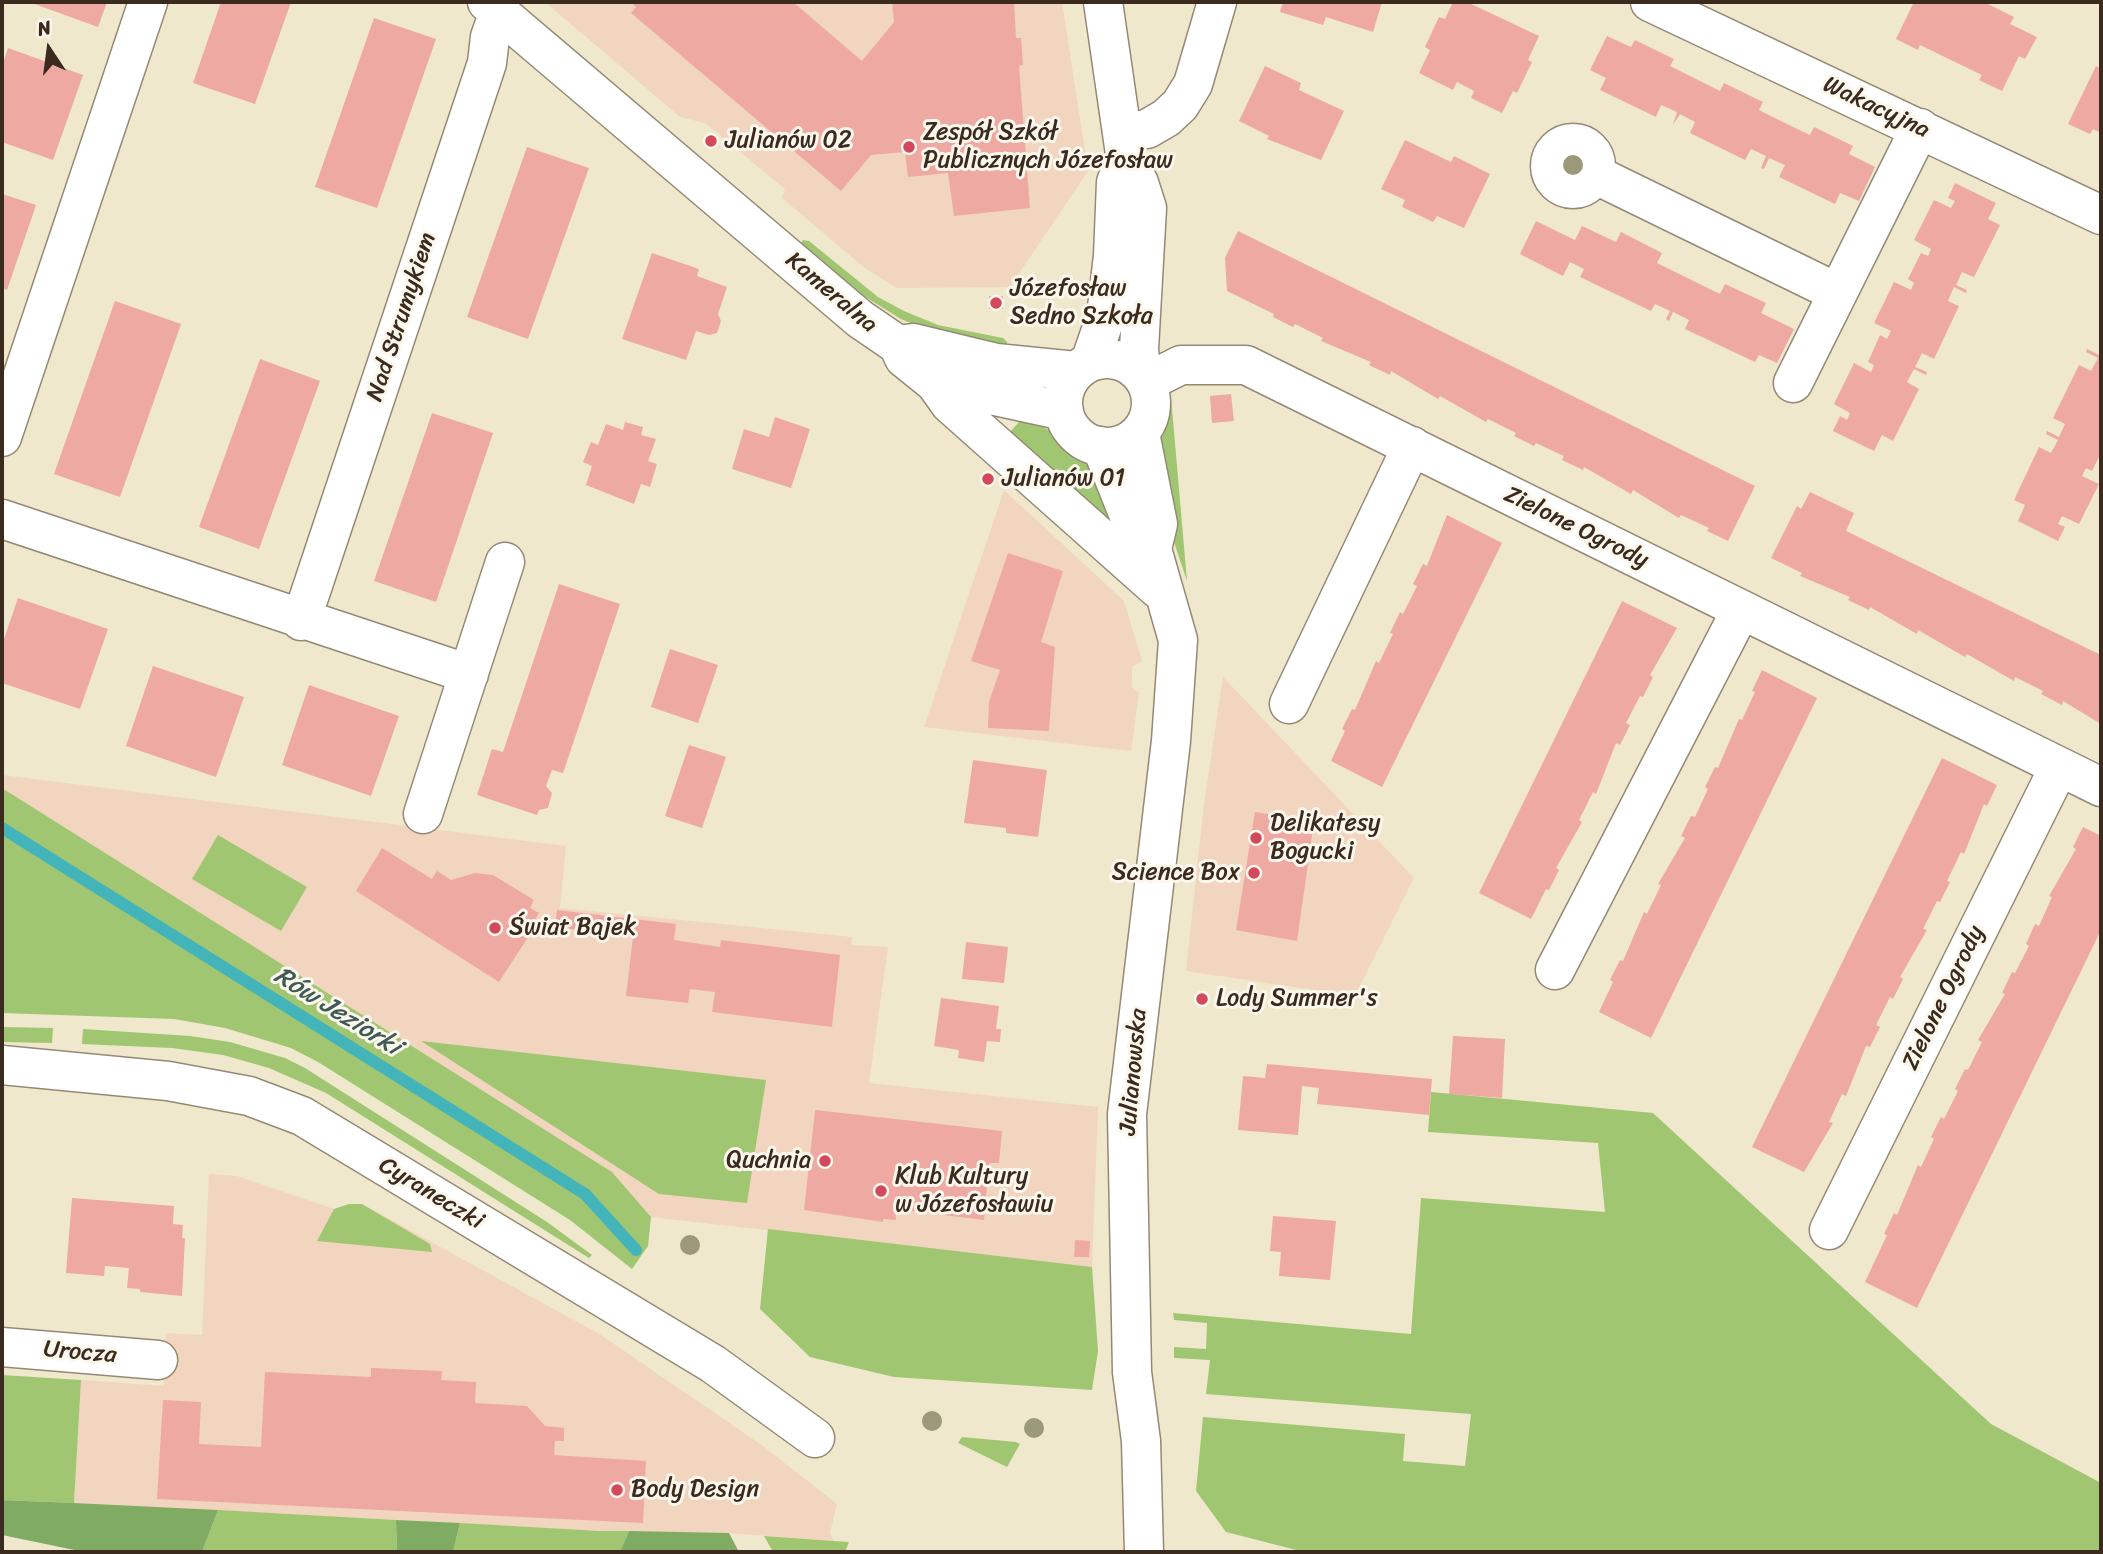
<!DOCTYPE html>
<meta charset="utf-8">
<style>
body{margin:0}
#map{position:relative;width:2103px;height:1554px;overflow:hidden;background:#efe8cd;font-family:Sriracha,sans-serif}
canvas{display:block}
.frame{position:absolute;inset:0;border:4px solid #3b2a1e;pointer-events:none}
.north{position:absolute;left:14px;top:14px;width:70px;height:70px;-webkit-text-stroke:5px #fbf7ec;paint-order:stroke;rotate:347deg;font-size:19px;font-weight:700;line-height:28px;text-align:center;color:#3b2a1e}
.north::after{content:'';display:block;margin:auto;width:24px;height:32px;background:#3b2a1e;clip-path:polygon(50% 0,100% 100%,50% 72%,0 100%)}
</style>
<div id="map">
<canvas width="2103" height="1554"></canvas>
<div class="frame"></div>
<div class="north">N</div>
</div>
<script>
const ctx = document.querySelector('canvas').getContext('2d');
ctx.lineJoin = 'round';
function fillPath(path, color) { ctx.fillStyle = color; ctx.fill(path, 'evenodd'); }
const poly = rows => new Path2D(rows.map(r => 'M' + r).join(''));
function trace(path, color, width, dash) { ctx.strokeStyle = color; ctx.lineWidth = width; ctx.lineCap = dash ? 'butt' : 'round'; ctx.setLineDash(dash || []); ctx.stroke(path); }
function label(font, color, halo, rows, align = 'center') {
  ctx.font = font + ' Sriracha,sans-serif'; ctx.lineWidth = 6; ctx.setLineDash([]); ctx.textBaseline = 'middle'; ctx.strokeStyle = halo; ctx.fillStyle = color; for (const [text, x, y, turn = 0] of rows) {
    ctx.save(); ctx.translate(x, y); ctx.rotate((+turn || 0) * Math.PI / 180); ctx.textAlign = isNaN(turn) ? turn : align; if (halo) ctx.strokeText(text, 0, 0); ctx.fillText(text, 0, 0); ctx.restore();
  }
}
const built = poly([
 [545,2,1062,2,1088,171,1010,287,897,288,866,269,782,198,785,189,705,123,680,117],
 [1004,490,1124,601,1142,661,1132,667,1132,687,1139,693,1131,751,924,727],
 [1223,677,1414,878,1355,996,1186,971,1204,804],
 [2,775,566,846,560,908,852,937,851,945,888,947,869,1083,1098,1107,1092,1267,651,1217,612,1172,2,788],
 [209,1174,237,1176,334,1209,362,1204,601,1335,763,1446,837,1504,830,1533,834,1541,729,1533,600,1531,74,1503,81,1380,164,1386,166,1333,202,1335]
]);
const green = poly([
 [803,240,809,241,878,297,904,311,938,325,1003,338,1007,342,1006,348,924,329,901,319,859,293,804,248,801,243],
 [1171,397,1187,581,1169,527,1156,439],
 [1020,415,1054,433,1083,460,1093,472,1118,530,1008,434,1019,422],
 [2,788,612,1172,651,1217,648,1246,632,1269,570,1220,318,1062,291,1048,225,1028,174,1019,2,1013],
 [218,835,307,887,281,931,192,879],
 [2,1027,53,1028,52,1043,2,1042],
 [83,1029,190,1036,230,1042,285,1058,305,1068,547,1222,592,1255,589,1258,326,1093,269,1068,223,1055,172,1048,82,1044],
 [421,1041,766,1080,747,1203,659,1194],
 [1431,1092,1653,1113,1991,1424,2101,1483,2101,1552,1304,1552,1226,1532,1196,1491,1203,1417,1405,1434,1403,1461,1465,1466,1471,1414,1206,1394,1210,1360,1174,1358,1174,1347,1206,1349,1207,1323,1174,1320,1173,1313,1411,1334,1421,1198,1605,1212,1598,1143,1428,1132],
 [349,1204,362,1204,430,1244,432,1252,317,1241,334,1209],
 [768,1229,1092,1267,1098,1351,1092,1390,894,1377,810,1357,760,1309],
 [2,1375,81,1380,74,1503,2,1500],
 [962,1437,1016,1442,1020,1444,1007,1467,958,1443],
 [218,1510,396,1520,397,1552,202,1552],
 [460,1523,600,1531,629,1531,620,1552,453,1552],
 [764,1536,834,1541,849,1542,845,1552,773,1552]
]);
const forest = poly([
 [2,1500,74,1503,218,1510,202,1552,84,1552,2,1535],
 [396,1520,460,1523,453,1552,397,1552],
 [629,1531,729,1533,739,1552,620,1552]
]);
const stream = poly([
 [2,828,585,1194,636,1250]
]);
const building = poly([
 [29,2,107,2,98,27],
 [221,2,291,2,255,104,193,83],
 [630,2,793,2,862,61,894,22,892,2,1014,2,1016,38,1021,38,1023,65,1019,66,1030,208,954,216,948,173,908,177,905,152,871,155,841,191,631,13,636,7],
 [1283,2,1382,2,1373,32,1326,17,1323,25,1280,12],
 [1453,2,1467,2,1539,36,1528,60,1532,62,1517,93,1513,91,1502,113,1471,98,1474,91,1457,82,1453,90,1419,73,1430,50,1425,47,1439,17,1445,19],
 [1914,2,1984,2,2014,17,2010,24,2037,37,2025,59,2019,56,2002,91,1979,80,1982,75,1920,45,1918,50,1896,39],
 [374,18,436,39,377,208,315,187],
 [1607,36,1631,47,1635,40,1674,59,1670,66,1720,91,1724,83,1763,102,1759,110,1785,123,1810,135,1814,127,1853,146,1849,154,1875,167,1859,201,1840,193,1835,204,1779,177,1785,165,1769,158,1764,169,1761,168,1766,156,1751,149,1745,160,1690,133,1695,122,1680,114,1673,125,1677,112,1661,105,1656,117,1600,90,1606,78,1590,70],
 [8,48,83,75,53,160,2,142,2,66],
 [1265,66,1301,83,1299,90,1344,111,1321,160,1267,139,1269,136,1239,121],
 [2096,66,2101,69,2101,133,2093,129,2090,134,2068,124],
 [1405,140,1451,162,1454,156,1490,174,1464,228,1437,216,1433,222,1402,207,1405,200,1381,189],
 [527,147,589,168,528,339,467,317],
 [1955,183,1996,203,1988,219,2000,225,1974,277,1962,272,1956,285,1967,290,1966,293,1954,287,1948,301,1959,306,1934,359,1922,353,1915,367,1927,372,1926,375,1914,369,1907,382,1919,389,1893,441,1882,435,1874,451,1833,431,1840,416,1847,420,1850,413,1834,404,1854,363,1871,372,1874,365,1868,362,1880,335,1887,339,1891,331,1874,323,1894,282,1911,290,1914,283,1908,279,1921,253,1928,256,1931,249,1914,240,1934,200,1951,208,1955,201,1948,198],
 [2,194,36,205,7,290,2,288],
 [1536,221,1575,240,1582,226,1616,242,1621,232,1662,253,1657,263,1720,294,1725,284,1766,303,1761,313,1794,329,1777,363,1759,355,1755,362,1685,329,1689,320,1673,312,1669,321,1666,319,1670,311,1655,304,1651,311,1580,277,1584,269,1570,262,1563,276,1520,254],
 [1238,231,1755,486,1728,541,1707,531,1709,528,1681,515,1679,518,1633,490,1631,494,1584,467,1583,470,1562,460,1564,456,1536,443,1534,446,1514,436,1516,433,1488,419,1486,422,1440,396,1438,399,1391,371,1390,375,1369,365,1371,362,1321,341,1323,338,1295,324,1293,327,1273,317,1274,314,1227,291,1225,258],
 [652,253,699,269,697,276,727,287,718,314,721,321,717,333,709,335,696,331,686,360,622,339],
 [989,296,1003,296,1003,309,989,309],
 [115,301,181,324,120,497,54,474],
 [2087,349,2099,355,2101,350,2101,436,2099,442,2101,453,2092,471,2086,468,2082,476,2099,484,2079,524,2062,516,2058,524,2065,527,2058,541,2018,521,2025,505,2014,500,2039,447,2051,453,2058,440,2046,434,2047,431,2059,437,2065,424,2053,418,2079,365,2091,371,2098,358,2086,352],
 [260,359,320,381,259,549,199,527],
 [1231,394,1234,421,1212,423,1210,396],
 [432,413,493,433,436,602,374,581],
 [775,417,810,429,791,488,732,469,744,429,769,437],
 [625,422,643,427,641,435,656,439,648,461,657,464,650,487,641,484,634,504,586,485,592,466,583,462,591,442,598,445,606,424,623,430],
 [1810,492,1854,513,1846,531,2101,655,2101,724,2063,701,2062,705,2041,694,2043,691,2015,677,2014,681,1967,654,1965,657,1918,630,1917,634,1870,607,1869,610,1848,600,1850,597,1800,576,1802,573,1771,558,1797,506,1801,509],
 [1447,515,1502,543,1382,787,1331,761,1345,731,1342,729,1352,709,1355,710,1376,661,1379,663,1393,634,1390,633,1400,612,1403,614,1417,586,1413,584,1423,564,1427,566],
 [1008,553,1063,571,1041,642,1055,647,1049,731,988,728,989,702,1000,670,971,661],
 [559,584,620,604,563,773,552,770,546,786,552,793,548,808,539,810,537,815,477,795,492,749,503,752],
 [18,598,108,629,80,709,2,683,2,645],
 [1622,601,1677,628,1650,675,1653,677,1643,697,1640,696,1626,723,1630,725,1620,745,1616,743,1596,794,1593,792,1579,820,1582,822,1556,868,1559,870,1549,890,1546,889,1531,919,1479,893],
 [670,649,718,665,698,723,651,707],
 [153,666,244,697,216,777,126,746],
 [1762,670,1817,698,1651,1038,1599,1012,1613,982,1610,980,1620,960,1623,961,1644,912,1647,914,1661,885,1658,884,1685,838,1681,836,1691,816,1695,817,1708,789,1705,787,1715,767,1718,768,1739,719,1742,720,1755,692,1752,691],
 [309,685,399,716,371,796,282,765],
 [689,745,726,757,702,828,665,816],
 [1942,758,1997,785,1987,806,1984,804,1964,854,1961,852,1947,881,1950,882,1940,902,1937,901,1923,929,1927,930,1900,977,1903,979,1893,999,1890,997,1876,1025,1880,1027,1870,1047,1866,1046,1846,1096,1842,1094,1829,1122,1833,1123,1804,1172,1752,1147],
 [973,760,1047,770,1038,837,1006,833,1006,828,964,823],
 [1255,812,1314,821,1297,941,1236,930],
 [2083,827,2101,836,2101,930,1917,1308,1865,1282,1887,1235,1884,1234,1894,1213,1897,1215,1918,1165,1921,1167,1934,1139,1931,1137,1941,1117,1944,1119,1958,1091,1955,1089,1965,1069,1968,1070,1982,1042,1978,1040,2005,994,2002,993,2012,972,2015,973,2029,946,2026,944,2035,924,2039,926,2052,897,2049,896,2076,849,2073,847],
 [382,848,432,879,437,871,451,880,475,873,493,875,534,900,530,908,539,913,529,930,532,931,499,982,356,891],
 [557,910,676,924,674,940,720,947,721,940,840,955,832,1027,712,1012,715,992,690,989,688,1003,626,996,633,937,555,927],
 [966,942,1008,947,1004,983,962,979],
 [941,998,999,1006,996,1029,1001,1029,1000,1042,987,1041,984,1062,958,1058,959,1050,934,1046],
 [1453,1036,1505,1039,1502,1098,1449,1094],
 [1267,1064,1432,1079,1429,1115,1317,1104,1319,1088,1302,1086,1298,1135,1238,1130,1243,1076,1265,1078],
 [815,1110,1002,1131,999,1163,989,1163,984,1220,895,1209,896,1220,883,1219,883,1222,804,1210],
 [72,1198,174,1206,173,1224,183,1225,182,1238,185,1238,182,1296,140,1292,140,1289,127,1288,129,1268,105,1266,104,1276,66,1273],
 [1273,1216,1336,1221,1330,1280,1279,1276,1281,1252,1270,1251],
 [1075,1240,1090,1241,1089,1257,1074,1257],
 [371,1368,442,1371,441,1380,476,1382,475,1403,527,1406,545,1426,564,1428,564,1441,555,1441,554,1455,646,1461,643,1523,157,1499,163,1400,201,1402,199,1444,261,1447,265,1372,371,1377]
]);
const minor = poly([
 [487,2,860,319,898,345,904,358,935,383,950,404,1158,589],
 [1103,2,1126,161,1139,183,1147,208,1139,349,1141,374],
 [1650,2,2101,215],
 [1122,132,1147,129,1166,118,1180,105,1193,84,1217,2],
 '1550 166a23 23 0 1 1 46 0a23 23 0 1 1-46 0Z',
 [1594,174,1838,293],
 [898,345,913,343,996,363,1076,371],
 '1063 403a44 44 0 1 1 88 0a44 44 0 1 1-88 0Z',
 [1090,362,1106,316,1113,256,1116,182,1126,161],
 [1147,382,1181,365,1246,365,2101,787],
 [935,383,1064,411],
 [1793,383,1920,128],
 [1140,433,1158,524,1152,549],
 [2,437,148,2],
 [1101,446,1135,531,1152,549,1178,640,1171,741,1127,1114,1132,1372,1141,1441,1144,1552],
 [2,519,469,674],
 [301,621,487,63,490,37,499,12],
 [1289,704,1412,446],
 [423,814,505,562],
 [1555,970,1741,610],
 [2,1065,168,1081,249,1096,302,1116,713,1364,815,1438],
 [1829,1230,2059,767],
 [2,1347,158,1360]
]);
const trees = [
 [1573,165],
 [690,1245],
 [932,1421],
 [1034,1428]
];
const markers = [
 [711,141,7,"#d1495b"],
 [909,147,7,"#d1495b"],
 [996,303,7,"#d1495b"],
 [988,479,7,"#d1495b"],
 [1256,838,7,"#d1495b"],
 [1254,873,7,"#d1495b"],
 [495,928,7,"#d1495b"],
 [1202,999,7,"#d1495b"],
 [825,1161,7,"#d1495b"],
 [881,1191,7,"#d1495b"],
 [617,1490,7,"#d1495b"]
];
const streetNames = [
 ["Wakacyjna",1876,108,25],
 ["Kameralna",831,293,40],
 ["Nad Strumykiem",402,317,-72],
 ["Zielone Ogrody",1576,528,26],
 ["Zielone Ogrody",1944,998,-64],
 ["Julianowska",1134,1072,-85],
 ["Cyraneczki",431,1194,31],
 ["Urocza",80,1353,5]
];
const poiNames = [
 ["Zespół Szkół",923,133],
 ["Publicznych Józefosław",923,161],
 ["Julianów 02",725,141],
 ["Józefosław",1010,289],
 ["Sedno Szkoła",1010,317],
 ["Julianów 01",1002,479],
 ["Delikatesy",1270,824],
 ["Bogucki",1270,852],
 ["Science Box",1240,873,"right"],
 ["Świat Bajek",509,928],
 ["Lody Summer's",1216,999],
 ["Quchnia",811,1161,"right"],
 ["Klub Kultury",895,1177],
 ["w Józefosławiu",895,1205],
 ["Body Design",631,1490]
];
const waterNames = [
 ["Rów Jeziorki",337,1012,32]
];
fillPath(built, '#f2d5be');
fillPath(green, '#a0c671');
fillPath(forest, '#80ab63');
trace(stream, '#43b4ba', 12);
fillPath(building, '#eea9a3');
trace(minor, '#958976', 41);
trace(minor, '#fff', 38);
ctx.fillStyle = '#9c997a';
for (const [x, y] of trees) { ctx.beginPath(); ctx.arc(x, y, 10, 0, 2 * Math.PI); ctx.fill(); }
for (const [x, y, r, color] of markers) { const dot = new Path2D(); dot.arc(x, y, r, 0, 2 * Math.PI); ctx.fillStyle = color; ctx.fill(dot); trace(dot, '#fbf7ec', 2.5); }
label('24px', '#3b2a1e', '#fbf7ec', streetNames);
label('24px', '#3b2a1e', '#fbf7ec', poiNames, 'left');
label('italic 26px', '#3e5a55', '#fbf7ec', waterNames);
</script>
